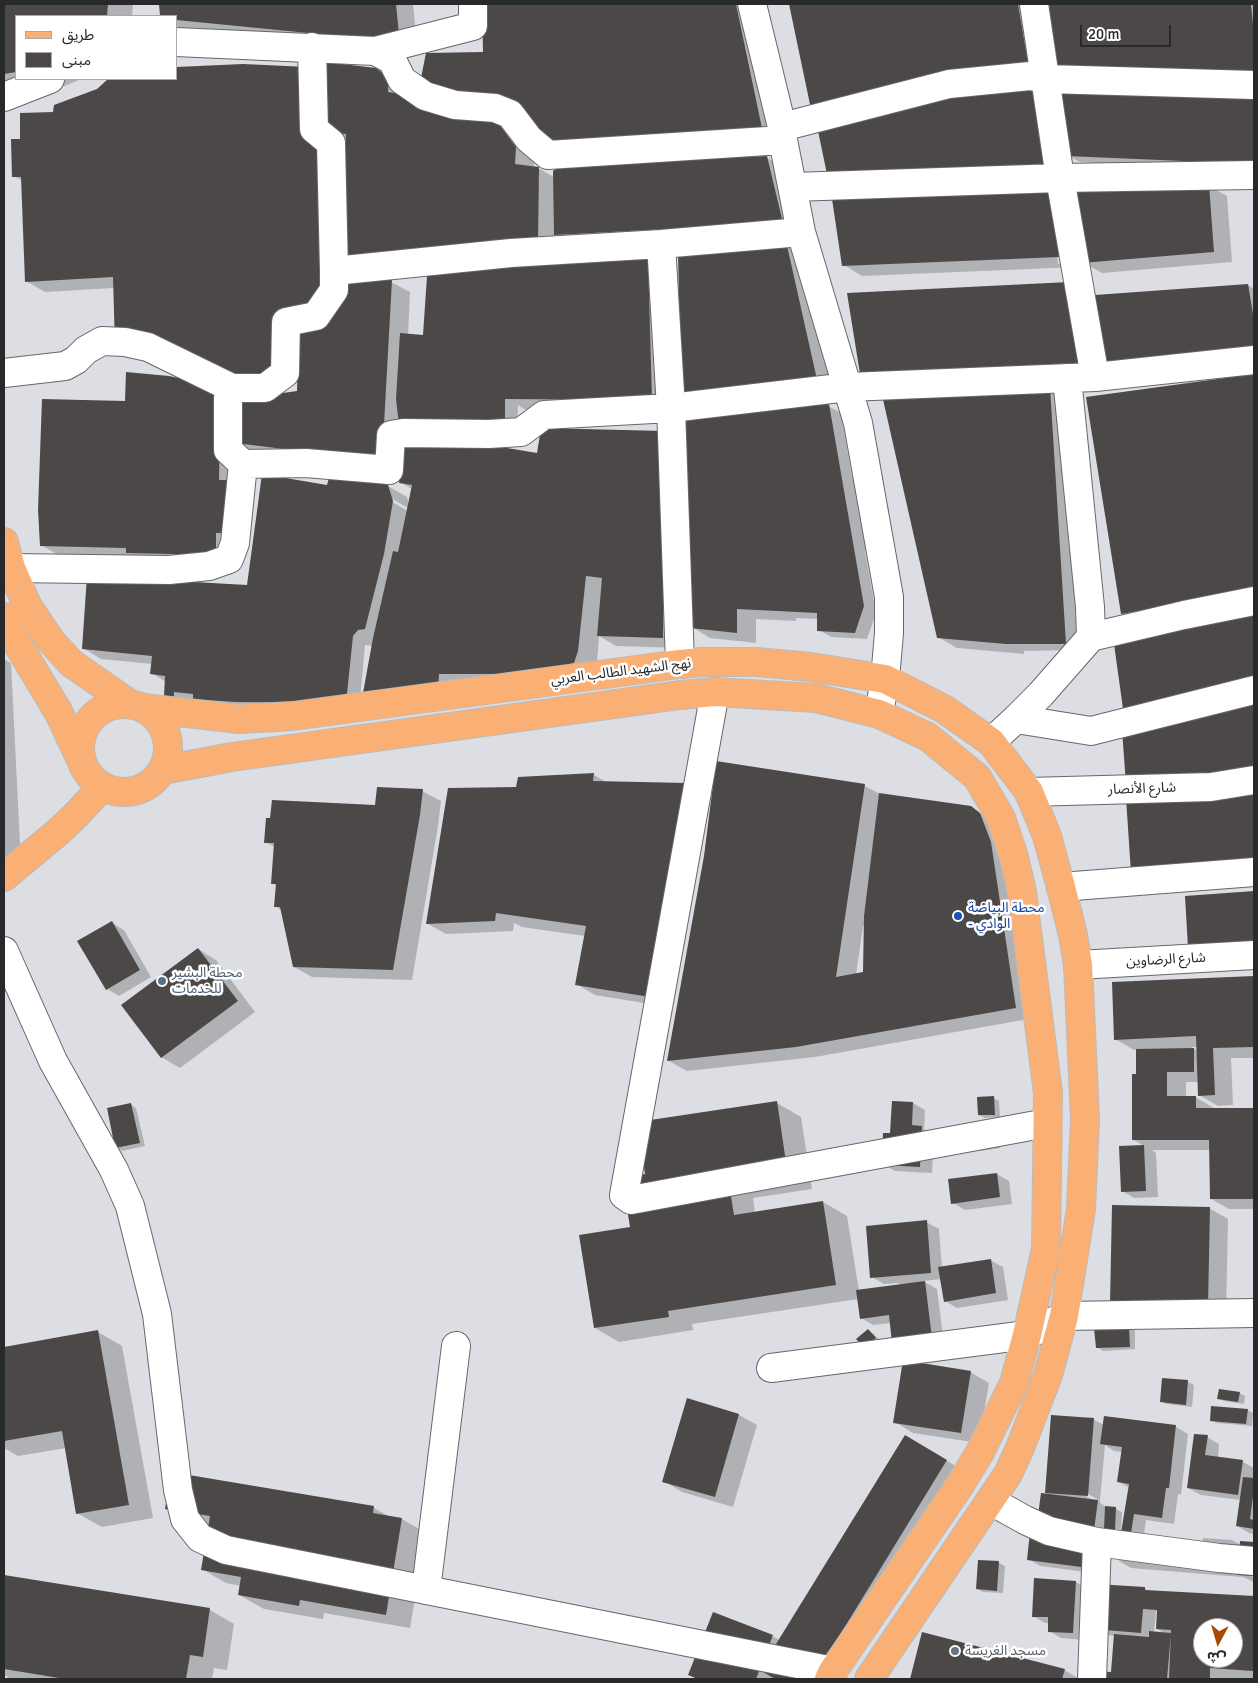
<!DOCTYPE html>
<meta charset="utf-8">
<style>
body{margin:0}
#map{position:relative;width:1258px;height:1683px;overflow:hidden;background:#dcdee3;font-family:Signika,"Noto Sans Arabic",sans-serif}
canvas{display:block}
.frame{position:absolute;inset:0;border:5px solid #28292b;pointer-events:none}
.legend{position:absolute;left:15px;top:15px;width:162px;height:65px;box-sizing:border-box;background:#fff;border:1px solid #a9a9aa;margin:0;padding:6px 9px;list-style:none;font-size:15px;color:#28292b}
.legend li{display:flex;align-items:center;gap:10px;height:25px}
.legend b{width:25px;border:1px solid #a9a9aa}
.north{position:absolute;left:1193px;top:1618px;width:50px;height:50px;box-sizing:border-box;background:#fff;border:1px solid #a9a9aa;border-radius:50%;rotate:186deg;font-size:14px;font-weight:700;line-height:20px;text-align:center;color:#28292b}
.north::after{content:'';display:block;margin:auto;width:18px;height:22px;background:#aa4904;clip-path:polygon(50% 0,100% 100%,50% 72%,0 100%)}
.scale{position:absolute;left:1080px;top:25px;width:91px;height:22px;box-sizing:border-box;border:2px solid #28292b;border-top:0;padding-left:6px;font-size:15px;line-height:18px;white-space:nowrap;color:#28292b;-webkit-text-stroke:4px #fff;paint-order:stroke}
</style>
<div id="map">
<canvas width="1258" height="1683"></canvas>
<div class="frame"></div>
<ul class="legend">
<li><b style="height:6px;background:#fab074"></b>طريق</li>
<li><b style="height:14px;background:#4d4848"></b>مبنى</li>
</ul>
<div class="north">ش</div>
<div class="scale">20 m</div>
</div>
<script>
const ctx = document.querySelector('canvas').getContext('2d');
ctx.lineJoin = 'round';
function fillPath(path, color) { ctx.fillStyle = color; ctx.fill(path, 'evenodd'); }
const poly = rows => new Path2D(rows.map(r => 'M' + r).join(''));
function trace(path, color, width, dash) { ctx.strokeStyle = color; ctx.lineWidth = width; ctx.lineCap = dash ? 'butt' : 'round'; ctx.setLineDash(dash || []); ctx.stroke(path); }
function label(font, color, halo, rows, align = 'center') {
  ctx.font = font + ' Signika,"Noto Sans Arabic",sans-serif'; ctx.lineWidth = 5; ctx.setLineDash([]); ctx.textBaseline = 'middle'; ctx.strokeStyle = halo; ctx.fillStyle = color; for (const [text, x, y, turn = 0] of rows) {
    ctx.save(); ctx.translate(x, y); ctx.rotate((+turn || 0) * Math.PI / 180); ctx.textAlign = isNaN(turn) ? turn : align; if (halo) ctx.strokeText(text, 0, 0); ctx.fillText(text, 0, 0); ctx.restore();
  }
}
const shadow = poly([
 [4,4,133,4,132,16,16,16,16,79,81,79,65,86,41,86,4,92],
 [160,4,413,4,417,45,399,50,180,28,176,26,176,16,161,16],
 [483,4,752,4,781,143,484,54],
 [790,4,1035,4,1047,79,819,127,813,113],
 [1051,4,1254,4,1254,87,1056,71],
 [376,69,395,80,494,120,513,131,534,159,534,168,538,168,554,177,767,158,786,168,801,233,568,241,556,235,556,253,360,271,343,284,355,286,391,282,410,292,408,335,424,336,647,259,660,266,670,410,524,409,518,405,517,433,400,469,538,455,828,406,841,413,852,477,858,481,870,551,865,551,876,613,867,639,831,637,819,630,819,619,796,618,796,621,756,619,756,643,710,638,692,627,681,648,616,646,599,636,597,662,459,684,452,680,450,698,373,646,365,645,359,710,183,706,165,695,166,682,152,673,153,664,101,659,83,648,248,587,327,486,388,486,407,497,409,505,412,489,400,482,402,471,255,453,236,442,298,392,298,378,114,288,45,292,26,281,23,181,13,176,25,140,54,113,97,90,110,79,176,79],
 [340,142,346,142,345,160],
 [389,497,408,508,408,511,387,499],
 [1254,98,1254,173,1080,162,1067,155],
 [1209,186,1227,196,1232,262,1102,273,1084,263],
 [1054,190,1077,267,862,276,844,265],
 [1053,199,1056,199,1061,263,1058,264],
 [786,243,798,250,836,395,700,409],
 [1069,283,1097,373,935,377],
 [1248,285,1254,289,1254,361,1096,296],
 [1254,376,1254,604,1135,620,1122,613,1087,398],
 [1050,388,1068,399,1071,543,1078,650,1024,651,1024,654,957,648,938,637],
 [233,395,234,565,60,556,41,545,126,403],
 [1254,610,1254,877,1151,883],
 [4,659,11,663,21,864,4,865],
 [717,763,865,786,880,794,970,807,999,825,1034,1018,815,1057,687,1071,669,1061,705,856],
 [863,926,865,926,867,973,856,975],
 [594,775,608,783,668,1007,595,995,576,984,585,936,522,927,514,923,513,931,446,934,428,924,517,788],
 [422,791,441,801,438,826,412,980,312,977,294,967,281,910,275,906,277,886,272,883,275,847,265,842],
 [112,923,124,930,151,977,119,996,107,989],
 [198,949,216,960,255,1012,180,1068,161,1057],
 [1254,977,1254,1058,1231,1058,1233,1105,1218,1106,1199,1095,1199,1082,1186,1082,1186,1097,1195,1097,1214,1108,1214,1109,1254,1109,1254,1209,1229,1209,1211,1199,1211,1150,1152,1150,1156,1153,1158,1197,1134,1198,1122,1191,1120,1147,1144,1146,1134,1140,1138,1049,1134,1050,1115,1039,1113,983],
 [1191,1047,1198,1047,1198,1051],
 [993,1098,999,1101,1000,1117,985,1118,979,1115],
 [777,1103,801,1117,812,1189,753,1198,755,1213,823,1202,847,1216,859,1291,899,1285,899,1283,884,1284,872,1277,926,1222,939,1229,942,1268,990,1260,1003,1267,1008,1300,957,1308,945,1301,942,1279,923,1281,937,1289,944,1344,891,1323,873,1325,861,1318,858,1299,692,1324,693,1330,619,1342,595,1328,631,1228,646,1175],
 [893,1103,913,1103,925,1110,924,1129,934,1134,932,1173,895,1171,883,1164,891,1134],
 [130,1104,136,1108,145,1146,122,1151,116,1147],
 [997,1128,1000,1148,980,1151,974,1147],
 [997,1174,1009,1181,1012,1204,965,1210,953,1203],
 [1209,1208,1228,1219,1226,1316,1130,1314],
 [1129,1327,1135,1331,1135,1349,1103,1351,1097,1347],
 [868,1330,874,1334,881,1342,870,1351],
 [98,1332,122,1346,153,1518,102,1527,77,1513,66,1448,18,1456,4,1448,4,1348],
 [970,1372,989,1383,979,1443,913,1433,895,1422],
 [1163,1379,1188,1382,1194,1385,1192,1407,1167,1404,1161,1401],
 [1239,1393,1245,1396,1244,1404,1224,1401,1218,1398],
 [688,1400,739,1415,757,1425,733,1507,682,1492,664,1481],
 [1247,1410,1253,1413,1252,1426,1217,1423,1211,1420],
 [1052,1416,1094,1420,1104,1425,1105,1418,1176,1427,1188,1434,1181,1495,1178,1494,1174,1524,1146,1520,1142,1548,1201,1553,1203,1538,1232,1540,1241,1545,1241,1543,1254,1544,1254,1582,1241,1576,1241,1577,1131,1568,1119,1561,1130,1488,1119,1482,1123,1452,1114,1451,1105,1445,1100,1501,1083,1491,1082,1494,1095,1501,1100,1501,1100,1503,1108,1508,1116,1509,1122,1512,1121,1530,1109,1529,1101,1574,1040,1566,1028,1559,1046,1495],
 [1207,1437,1219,1444,1218,1458,1243,1462,1254,1468,1254,1534,1249,1533,1237,1526,1241,1500,1201,1495,1188,1488],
 [929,1450,971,1475,845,1679,697,1679,690,1675,772,1636,780,1640],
 [172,1474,374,1508,390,1517,402,1519,426,1533,410,1628,324,1613,323,1619,264,1609,239,1595,241,1586,226,1583,202,1569,209,1525,190,1522,166,1508],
 [979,1561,999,1563,1005,1566,1003,1593,983,1592,977,1589],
 [4,1576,210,1610,234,1624,227,1670,214,1668,212,1679,11,1679,4,1675],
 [1076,1582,1088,1589,1085,1640,1061,1638,1049,1631,1049,1623,1045,1623,1033,1616],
 [1145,1589,1151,1592,1254,1597,1254,1679,1228,1678,1228,1679,1094,1679,1112,1674,1115,1636,1106,1635,1094,1628],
 [1156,1611,1158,1611,1157,1629,1166,1634,1154,1633],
 [1203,1628,1233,1628,1233,1658,1203,1658],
 [923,1634,1064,1670,1080,1679,911,1679]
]);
const building = poly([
 [4,4,108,4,107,16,16,16,16,72,4,74],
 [159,4,396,4,399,34,380,40,176,20,176,16,160,16],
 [482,4,736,4,763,133,547,143,420,83,426,53,483,52],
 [789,4,1018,4,1029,69,812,114],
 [1049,4,1251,4,1254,35,1254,77,1055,71],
 [317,61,376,68,389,78,388,92,409,95,415,100,415,108,495,119,516,147,515,164,539,167,538,243,340,261,346,134,320,132],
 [243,64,308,67,320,139,324,297,314,314,281,313,279,369,258,380,225,379,115,348,113,277,25,282,21,177,12,177,11,139,20,139,20,113,53,112,54,105,97,89,108,79,176,79,176,67],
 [1034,84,1046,170,828,179,817,126,950,92],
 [1062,88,1254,97,1254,164,1066,156],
 [767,156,783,223,554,235,553,171,561,165],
 [1209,184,1214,252,1082,263,1072,189],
 [1054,188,1059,257,842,266,832,199],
 [786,241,818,384,681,400,678,250],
 [648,258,652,400,505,399,505,426,399,425,396,399,400,333,423,335,427,276,509,262],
 [355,277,392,280,382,461,235,443,234,400,297,391,298,346,290,328,344,283,354,284],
 [1069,282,1079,363,860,374,847,293],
 [1248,284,1254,320,1254,350,1105,364,1095,295],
 [126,372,169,376,221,387,219,480,227,480,225,533,216,533,216,555,126,553,126,548,40,546,38,510,42,399,125,401],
 [1254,374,1254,591,1121,614,1086,397],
 [1050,387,1066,644,1006,644,937,638,882,395],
 [829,404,864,606,855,633,817,631,817,613,737,609,737,633,690,628,682,416],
 [541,428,664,431,663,638,597,636,602,578,586,576,578,651,574,663,534,673,499,678,499,674,439,674,438,692,363,693,373,638,393,551,398,552,412,485,399,483,404,440,489,445,537,453],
 [262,474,327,485,330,474,388,485,393,501,384,554,365,629,358,630,353,636,346,703,235,702,193,699,193,694,174,692,174,697,164,696,165,676,150,674,152,656,82,649,87,576,247,585],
 [1254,609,1254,682,1124,716,1114,644],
 [1254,698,1254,766,1236,768,1237,777,1126,784,1122,730],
 [716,761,865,784,836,977,863,972,864,916,879,793,971,806,980,813,991,842,1016,1008,796,1047,667,1061,704,856],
 [594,773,593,781,687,783,650,997,575,985,586,926,496,913,495,921,426,924,448,788,516,787,518,777],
 [377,787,423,789,420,815,393,970,293,967,280,907,274,907,276,884,271,884,274,843,264,843,266,818,270,818,272,800,375,805],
 [1254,791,1254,865,1131,873,1126,798],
 [1254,891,1254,944,1188,948,1185,896],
 [112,921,140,970,106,990,77,941],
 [198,948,238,1001,161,1058,121,1005],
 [1254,976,1254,1047,1213,1048,1215,1095,1198,1096,1196,1036,1114,1040,1112,982],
 [1194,1048,1194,1072,1167,1072,1167,1096,1196,1096,1196,1108,1254,1108,1254,1199,1210,1199,1209,1140,1132,1140,1132,1074,1136,1074,1136,1049],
 [994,1096,995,1115,978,1115,977,1097],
 [777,1101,788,1176,729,1184,734,1215,823,1201,836,1285,668,1311,669,1317,594,1328,579,1235,630,1227,622,1177,645,1174,637,1122],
 [892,1101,913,1102,912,1125,922,1126,920,1167,882,1165,883,1133,890,1133],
 [131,1103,140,1143,115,1148,107,1108],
 [1144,1145,1146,1191,1121,1192,1119,1146],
 [997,1173,1000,1197,951,1204,948,1179],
 [1112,1205,1210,1207,1208,1306,1110,1304],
 [927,1220,931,1273,870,1278,866,1226],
 [991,1259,996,1293,944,1302,938,1267],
 [925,1281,932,1338,892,1343,889,1315,860,1319,856,1290],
 [1129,1326,1130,1347,1096,1348,1094,1328],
 [868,1329,876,1338,864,1348,856,1339],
 [98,1330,129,1505,76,1514,62,1431,4,1441,4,1347],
 [903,1360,971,1371,961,1433,893,1423],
 [1162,1378,1188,1380,1186,1405,1160,1402],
 [1219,1389,1240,1392,1238,1402,1217,1399],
 [687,1398,739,1414,715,1497,662,1482],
 [1211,1406,1248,1409,1246,1424,1210,1421],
 [1051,1415,1094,1418,1088,1496,1045,1493],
 [1104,1416,1176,1425,1169,1488,1166,1488,1162,1518,1134,1514,1130,1540,1120,1539,1129,1484,1117,1482,1122,1447,1100,1444],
 [1194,1434,1208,1435,1205,1455,1243,1460,1238,1495,1187,1488],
 [905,1435,947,1460,813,1679,775,1679,760,1670],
 [171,1472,374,1506,373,1513,402,1518,386,1615,300,1600,299,1606,238,1595,241,1577,201,1570,210,1516,165,1509],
 [1243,1477,1254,1478,1254,1489,1250,1519,1254,1520,1254,1529,1236,1526],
 [1041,1493,1098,1500,1089,1568,1027,1560,1031,1522,1037,1523],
 [1105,1506,1116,1507,1115,1531,1104,1530],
 [1240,1541,1254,1542,1254,1576,1237,1575],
 [978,1560,999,1561,997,1591,976,1589],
 [4,1575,210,1608,203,1657,190,1655,186,1679,65,1679,4,1669],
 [1034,1578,1076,1581,1073,1633,1048,1632,1048,1617,1032,1617],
 [1096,1584,1145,1587,1145,1590,1254,1596,1253,1671,1210,1668,1210,1679,1169,1679,1171,1630,1156,1629,1157,1610,1143,1609,1141,1633,1093,1629],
 [1203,1628,1233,1628,1233,1658,1203,1658],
 [713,1612,773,1635,756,1679,698,1679,688,1675],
 [1149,1631,1171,1633,1167,1679,1093,1679,1094,1671,1111,1672,1114,1634,1149,1637],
 [922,1632,1065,1669,1062,1679,910,1679]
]);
const minor = poly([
 [752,4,782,127,783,140,801,232,858,423,889,597,889,633,885,679,879,714],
 [1034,4,1060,178,1095,377],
 [176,42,375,51,392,60,402,80,425,96,455,105,495,108,510,114,529,139,548,155,783,140],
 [312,47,314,129,331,143,334,271,511,253,661,244,801,232],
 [375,51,473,26,473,4],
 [4,97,50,79],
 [782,127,949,84,1030,76,1046,79,1254,85],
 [793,187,1060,178,1254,175],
 [661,244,671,408,680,664],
 [4,373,65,366,76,360,86,350,102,341,125,342,148,347,232,388,265,388,285,373,286,322,316,316,334,290,334,271],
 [232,388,228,398,228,450,243,464],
 [11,568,169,570,209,566,229,559,235,543,243,464,306,463,389,470,391,435,403,433,489,434,521,432,544,415,671,408,848,387,1095,377,1254,360],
 [1091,637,1184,615,1254,601],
 [715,692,624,1195,631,1200,1047,1123],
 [1016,719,1091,731,1254,690],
 [991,742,1016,719,1041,694,1091,637,1090,607,1067,378],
 [1029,792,1211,787,1254,780],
 [1061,887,1254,872],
 [4,951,53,1061,114,1170,130,1206,157,1314,178,1490,185,1519,200,1538,226,1550,833,1671],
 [1078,965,1254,955],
 [771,1368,1027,1335,1064,1316,1254,1313],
 [991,1501,1025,1520,1049,1531,1097,1542,1219,1558,1254,1561],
 [426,1590,456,1346],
 [1092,1679,1097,1542]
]);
const major = poly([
 [4,542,11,568,28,607,51,641,71,663,130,704],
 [4,617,14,638,59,713,80,758],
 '80 748a44 44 0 1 1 88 0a44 44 0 1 1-88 0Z',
 [144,708,239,719,293,716,680,664,702,662,756,662,811,667,885,679,944,709,991,742,1029,792,1047,836,1061,887,1073,935,1078,965,1085,1119,1081,1209,1064,1316,1048,1375,1020,1448,1008,1474,869,1679],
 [163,770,232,757,680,695,715,692,816,698,879,714,928,737,977,777,1001,818,1014,857,1022,892,1048,1093,1046,1249,1027,1335,1014,1383,979,1454,960,1485,833,1671,829,1679],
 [4,877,58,832,78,813,102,787]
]);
const markers = [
 [958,916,5,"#1a4fb4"],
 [162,981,5,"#5c6f8a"],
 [955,1651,5,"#6b7280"]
];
const streetNames = [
 ["نهج الشهيد الطالب العربي",621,672,-7],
 ["شارع الأنصار",1142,789,-2],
 ["شارع الرضاوين",1166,960,-3]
];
const transitNames = [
 ["محطة البياضة",968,908],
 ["- الوادي",968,924]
];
const serviceNames = [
 ["محطة البشير",172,973],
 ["للخدمات",172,989]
];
const worshipNames = [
 ["مسجد الغريسة",965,1651]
];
fillPath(shadow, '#0003');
fillPath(building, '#4d4848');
trace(minor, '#65676b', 30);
trace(major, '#babbbb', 30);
trace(minor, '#fff', 28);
trace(major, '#fab074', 28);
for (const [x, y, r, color] of markers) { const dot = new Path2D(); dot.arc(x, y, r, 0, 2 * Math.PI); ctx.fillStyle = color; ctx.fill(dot); trace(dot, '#fff', 2); }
label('14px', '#28292b', '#fff', streetNames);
label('14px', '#164399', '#fff', transitNames, 'left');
label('14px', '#4e5e75', '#fff', serviceNames, 'left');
label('14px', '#5b616d', '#fff', worshipNames, 'left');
</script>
